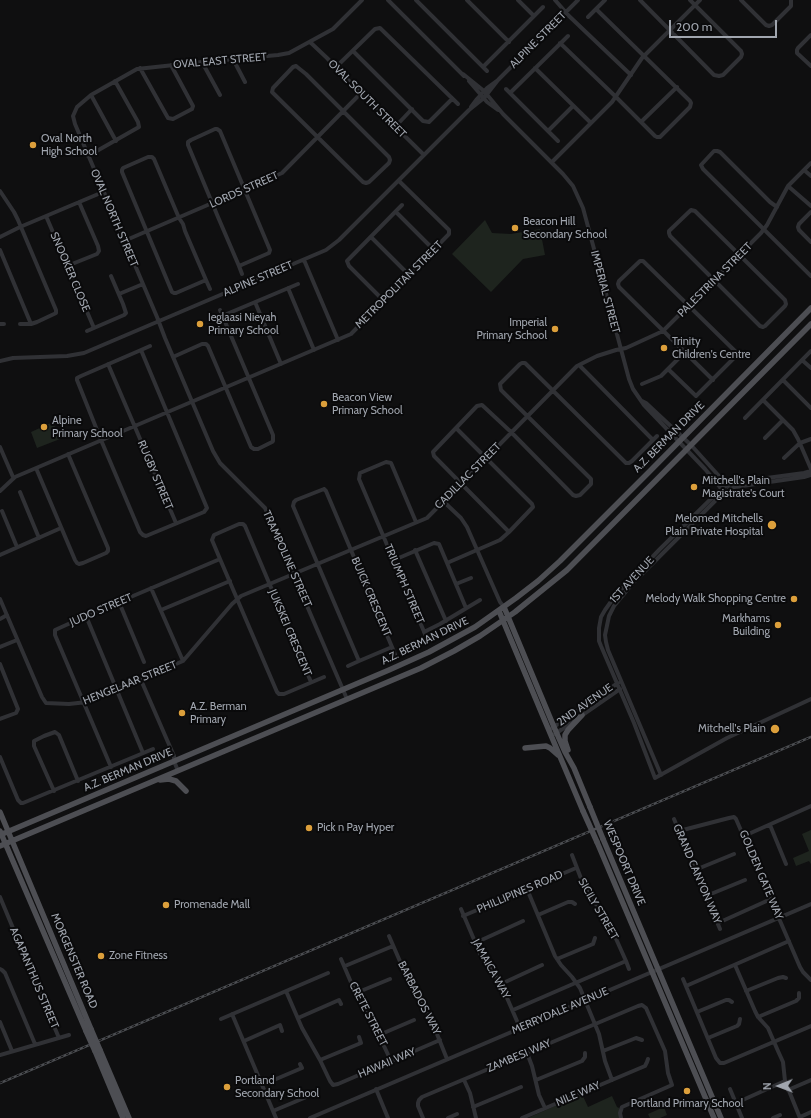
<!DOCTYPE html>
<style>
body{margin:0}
#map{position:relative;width:811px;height:1118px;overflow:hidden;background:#0f0f10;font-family:Cabin,sans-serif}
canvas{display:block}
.north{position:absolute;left:759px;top:1066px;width:40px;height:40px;-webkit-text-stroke:3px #0a0a0b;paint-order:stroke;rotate:269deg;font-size:11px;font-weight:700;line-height:16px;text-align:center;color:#a1a6af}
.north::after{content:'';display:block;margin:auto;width:14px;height:18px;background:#a1a6af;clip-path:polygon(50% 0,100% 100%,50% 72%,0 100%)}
.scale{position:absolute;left:669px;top:20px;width:108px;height:18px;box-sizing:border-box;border:2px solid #a1a6af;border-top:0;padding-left:5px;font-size:12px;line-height:14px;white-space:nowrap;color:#a1a6af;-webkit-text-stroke:3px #0a0a0b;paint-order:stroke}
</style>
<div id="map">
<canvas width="811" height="1118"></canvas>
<div class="north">N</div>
<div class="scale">200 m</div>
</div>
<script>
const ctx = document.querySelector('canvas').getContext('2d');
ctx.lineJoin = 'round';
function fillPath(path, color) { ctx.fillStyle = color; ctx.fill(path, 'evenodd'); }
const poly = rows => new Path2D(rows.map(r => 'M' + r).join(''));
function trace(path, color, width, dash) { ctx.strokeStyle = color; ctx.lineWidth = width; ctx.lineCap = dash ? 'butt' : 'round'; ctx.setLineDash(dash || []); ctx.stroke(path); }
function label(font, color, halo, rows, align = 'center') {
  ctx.font = font + ' Cabin,sans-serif'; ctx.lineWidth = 4; ctx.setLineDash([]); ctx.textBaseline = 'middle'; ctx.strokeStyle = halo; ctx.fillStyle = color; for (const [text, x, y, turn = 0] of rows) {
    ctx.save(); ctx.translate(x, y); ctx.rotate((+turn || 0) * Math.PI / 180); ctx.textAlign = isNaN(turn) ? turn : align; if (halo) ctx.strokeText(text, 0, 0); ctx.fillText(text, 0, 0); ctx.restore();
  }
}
const green = poly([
 [485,220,492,233,511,234,540,229,545,255,523,259,491,292,452,254],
 [53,422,60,439,37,448,31,432],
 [811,830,811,864,809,861,796,866,793,858,809,851,802,834],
 [582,1094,588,1107,612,1096,617,1107,619,1108,619,1118,528,1118],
 [664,1107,667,1115,660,1118,650,1118,648,1114]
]);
const minor = poly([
 [388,0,464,76],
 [416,0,487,71],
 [467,0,509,42],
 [518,0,534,16],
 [555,0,569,16,631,75],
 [640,0,714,75,719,76,723,75,741,57,742,54,741,51,690,0],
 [741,0,766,25,769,26,772,25,791,6,791,0],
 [588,17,605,0],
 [811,35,798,48,797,50,797,53,811,66],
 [310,42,327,58,348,80,424,155],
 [560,43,616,97,655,136,657,137,660,137,690,107,691,103,690,101,596,9],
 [353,51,423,121,429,122,452,99],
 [233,59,245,82],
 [202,62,220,95],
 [296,66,306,74,389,157,390,160,389,163,369,182,366,183,363,182,272,92,273,88,293,67,296,66],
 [336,67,375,29,380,28,458,104],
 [483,67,543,7],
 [140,68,168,118,173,119,192,109,193,106,171,65],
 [535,68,591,123],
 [463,74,484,91,503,114,563,174,573,186,583,208,629,379,633,389,644,405,705,469,724,492],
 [469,81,487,102,498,110],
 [506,89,558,141],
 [510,93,568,36],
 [91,95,116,141],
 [471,107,477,99,487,88,498,80,578,0],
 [641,122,677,87],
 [395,127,412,109],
 [548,131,573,106],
 [88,156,139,127,138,122,115,81],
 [552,162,612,102,642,58,700,0],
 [804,170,811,176],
 [788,186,811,206],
 [0,191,14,212,18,220,56,310,56,313,54,314,37,322,31,324,20,324],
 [777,207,770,202,720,152,717,151,714,151,701,165,703,169,811,276],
 [691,210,695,211,785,300,786,304,785,306,765,326,763,327,760,326,670,236,669,233,669,231,691,210],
 [396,212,434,250],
 [811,212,799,224,798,227,799,230,811,242],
 [46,216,94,328],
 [0,237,20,227,103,192],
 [371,237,409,275],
 [124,241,282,173,361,93],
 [0,250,31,324],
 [304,260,338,340],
 [67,266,97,254,99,251,98,246,79,202],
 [239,266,269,253,270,250,220,131,217,129,215,129,191,140,188,142,188,145,218,217,239,266,242,274],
 [206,280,176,293,174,293,172,292,122,172,122,170,123,168,148,157,152,157,154,159,179,218,183,224,185,231,206,280,210,289],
 [288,288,314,350],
 [119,294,143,284],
 [384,301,349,266,347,261,402,205],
 [255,302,281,364],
 [222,316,298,284],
 [0,324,4,324],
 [87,331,124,315,126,313,123,304,111,276],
 [141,350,207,508,204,512,146,536,143,535,140,532,101,440,77,380,77,378,81,376,141,350,150,346],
 [173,357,202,344,206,344,208,346,251,447,254,449,258,449,272,442,273,441,273,435,220,310],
 [802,360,811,368],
 [0,361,13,358,67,356,84,353,326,250,339,240,469,110,484,98,498,80],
 [108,364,176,523],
 [579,365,588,374,653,440],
 [668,369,696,396,738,354,643,261,640,261,619,281,618,284,619,287,713,380],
 [783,380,811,408],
 [642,384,661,376,685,352],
 [763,400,793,430,798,439,811,469],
 [642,401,646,403,691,445,728,486],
 [745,418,811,351],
 [765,438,783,420],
 [0,447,13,477],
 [784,458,800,443,811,439],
 [36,468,75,560,77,563,79,564,83,563,106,553,108,551,108,548,68,454],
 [811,471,804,473,737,482,728,485,722,488,660,549,615,596,605,610,601,617,599,628,599,641,601,646,634,723,655,778,727,738,811,699],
 [324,489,326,491,392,647,359,661,293,506,294,502,296,500,324,489],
 [0,491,15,477,351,334,449,234,449,230,399,181],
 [20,492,39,538],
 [443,501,461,518,467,527,500,602,504,607],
 [2,511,17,547],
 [416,522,391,463,386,462,360,473,359,479,428,641],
 [509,532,434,456,433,452,477,406,482,405,511,432,573,495,576,496,580,495,591,484,591,479,501,390,500,384,520,364,522,363,525,363,626,463,629,463,632,461,657,436],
 [415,550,446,621],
 [0,555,61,528],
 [394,560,434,543,439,544,466,608],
 [447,563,500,540,509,532,533,507,532,504,456,428],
 [456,584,471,578],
 [151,588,183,661],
 [0,599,42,697,46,703,69,704,87,702,183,661,232,604,241,596,427,518,577,366,597,356,616,350,626,348,663,331,761,233,767,225,788,186,811,163],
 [119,602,144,662],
 [161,610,230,581],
 [86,616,143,753],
 [0,619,7,615],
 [424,632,440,624,480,600],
 [0,647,17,640],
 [392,647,396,657],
 [0,664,18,709,16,713,0,719],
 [348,666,359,661],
 [141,680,174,756,174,761,178,771],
 [311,682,245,526,243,524,239,524,214,535,212,540,220,559,277,692,279,694,284,694,324,677],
 [347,699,265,508,220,463,213,451,165,338,157,317,75,124,73,116,77,107,91,95,137,69,202,62,278,55,289,53,333,29,362,0],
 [581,716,620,689],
 [552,728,618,683],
 [555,734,574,721],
 [0,757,18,800,21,803,23,803,153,749],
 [111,767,55,635,55,630,86,616,220,559],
 [661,775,608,650,606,642,605,635,609,616,614,606,633,583,724,492,735,487,804,477,811,475],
 [54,791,34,746,34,741,44,736,55,732,59,735,78,781],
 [674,819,720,929],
 [770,825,786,864],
 [679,831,729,818,734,817,736,819,800,967,803,972,811,980],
 [744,836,811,806],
 [695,870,734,854],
 [527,889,555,956,561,965,572,977,580,988,599,1034,605,1061,612,1080],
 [706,896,745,880],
 [0,897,59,1038],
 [461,909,481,956,501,984,520,1028],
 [538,915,568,902,572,902,575,904],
 [463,916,576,868],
 [718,923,771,899],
 [389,936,412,989,431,1019,447,1059],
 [475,943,523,921],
 [341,959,359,1001,376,1029,391,1061],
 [557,959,593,944,595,938],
 [626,961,629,969],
 [735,965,755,1011,758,1017,768,1028,778,1051,783,1062,785,1081,800,1118],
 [345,966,393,946],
 [0,969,2,970,5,973,35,1044],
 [683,979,716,1058,720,1063,724,1063,811,1026],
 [501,984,542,965],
 [686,986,789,941],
 [286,991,302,1028,320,1060,330,1081,333,1085,338,1084,440,1040],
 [746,991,778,978,783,977,786,978],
 [356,993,390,979],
 [513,1010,626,961,613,932,582,881,572,855],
 [697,1012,726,1000,729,1000,732,1002],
 [232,1014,276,1118],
 [758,1017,796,1001,799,998,799,993],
 [298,1018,339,1000,341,1004],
 [221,1019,328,973],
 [0,1022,12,1051],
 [379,1035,414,1020],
 [708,1038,737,1026,739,1024,740,1019],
 [244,1041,280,1025,282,1031],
 [603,1051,636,1038,642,1040],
 [527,1053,532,1066,539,1095,545,1108],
 [0,1055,69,1035],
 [320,1060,361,1043,359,1037],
 [464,1080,470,1093,476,1118],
 [536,1080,582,1061,585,1057,585,1053],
 [262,1085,302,1068,300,1064],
 [376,1089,388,1118],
 [730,1089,742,1118],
 [788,1090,811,1080],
 [736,1103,785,1081],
 [473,1107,521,1087],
 [273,1111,316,1093],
 [800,1117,811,1112],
 [310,1118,811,904],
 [423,1118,418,1106,418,1103,419,1100,422,1097,638,1006,642,1005,646,1008,665,1051,668,1073,672,1085,622,1107,620,1113,621,1118],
 [448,1118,457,1114],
 [522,1118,645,1066,647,1062,648,1059],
 [773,1118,780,1115]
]);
const major = poly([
 [504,607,554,727,565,752,574,768,590,807],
 [499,611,542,714,583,811],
 [525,748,546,746,550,748,558,755],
 [568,750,565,741,565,735,568,730,582,715],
 [160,780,169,779,176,781,186,791],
 [0,812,91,1029],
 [0,831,86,1031],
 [0,835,389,670,429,652,475,627,516,598,538,581,560,561,649,472,811,308],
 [603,839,721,1118],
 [597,842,714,1118],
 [0,846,421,668,454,651,480,636,515,612,567,570,811,324],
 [100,1050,129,1118],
 [95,1051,123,1118]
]);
const rail = poly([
 [0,1083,811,737]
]);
const majorBridge = poly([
 [590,807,603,839],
 [583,811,597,842],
 [91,1029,100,1050],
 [86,1031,95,1051]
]);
const markers = [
 [33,145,4,"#dc9f3b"],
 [515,228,4,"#dc9f3b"],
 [200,324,4,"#dc9f3b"],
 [555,329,4,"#dc9f3b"],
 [664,348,4,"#dc9f3b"],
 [324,404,4,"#dc9f3b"],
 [44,427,4,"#dc9f3b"],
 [694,487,4,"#dc9f3b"],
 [772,525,5,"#dc9f3b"],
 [794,599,4,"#dc9f3b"],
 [778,625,4,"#dc9f3b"],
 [182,713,4,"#dc9f3b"],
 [775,729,5,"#dc9f3b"],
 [309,828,4,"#dc9f3b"],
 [166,905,4,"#dc9f3b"],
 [101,956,4,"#dc9f3b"],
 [227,1087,4,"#dc9f3b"],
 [687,1091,4,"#dc9f3b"]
];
const streetNames = [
 ["ALPINE STREET",538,40,-45],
 ["OVAL EAST STREET",220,61,-5],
 ["OVAL SOUTH STREET",367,99,45],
 ["LORDS STREET",244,190,-24],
 ["OVAL NORTH STREET",114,218,67],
 ["SNOOKER CLOSE",70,272,67],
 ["ALPINE STREET",258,279,-23],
 ["PALESTRINA STREET",715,280,-45],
 ["METROPOLITAN STREET",399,285,-45],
 ["IMPERIAL STREET",605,292,75],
 ["A.Z. BERMAN DRIVE",669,437,-45],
 ["RUGBY STREET",155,475,67],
 ["CADILLAC STREET",468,476,-45],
 ["TRAMPOLINE STREET",287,559,66],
 ["1ST AVENUE",632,580,-47],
 ["TRIUMPH STREET",404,584,67],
 ["BUICK CRESCENT",371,597,67],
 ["JUDO STREET",101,610,-23],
 ["JUKSKEI CRESCENT",290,633,67],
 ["A.Z. BERMAN DRIVE",425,641,-26],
 ["HENGELAAR STREET",130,683,-22],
 ["2ND AVENUE",585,705,-35],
 ["A.Z. BERMAN DRIVE",128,770,-23],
 ["WESPOORT DRIVE",624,863,67],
 ["GRAND CANYON WAY",697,874,67],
 ["GOLDEN GATE WAY",761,875,67],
 ["PHILLIPINES ROAD",520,892,-23],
 ["SICILY STREET",598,909,60],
 ["MORGENSTER ROAD",74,961,67],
 ["JAMAICA WAY",491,969,61],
 ["AGAPANTHUS STREET",34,978,67],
 ["BARBADOS WAY",419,998,63],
 ["MERRYDALE AVENUE",560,1011,-23],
 ["CRETE STREET",368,1014,63],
 ["ZAMBESI WAY",519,1056,-23],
 ["HAWAII WAY",387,1063,-23],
 ["NILE WAY",578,1094,-23]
];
const poiNames = [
 ["Oval North",41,139],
 ["High School",41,152],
 ["Beacon Hill",523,222],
 ["Secondary School",523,235],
 ["Ieglaasi Nieyah",208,318],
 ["Primary School",208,331],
 ["Imperial",547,323,"right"],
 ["Primary School",547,336,"right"],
 ["Trinity",672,342],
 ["Children's Centre",672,355],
 ["Beacon View",332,398],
 ["Primary School",332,411],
 ["Alpine",52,421],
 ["Primary School",52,434],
 ["Mitchell's Plain",702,481],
 ["Magistrate's Court",702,494],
 ["Melomed Mitchells",763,519,"right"],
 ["Plain Private Hospital",763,532,"right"],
 ["Melody Walk Shopping Centre",786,599,"right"],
 ["Markhams",770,619,"right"],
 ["Building",770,632,"right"],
 ["A.Z. Berman",190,707],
 ["Primary",190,720],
 ["Mitchell's Plain",766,729,"right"],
 ["Pick n Pay Hyper",317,828],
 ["Promenade Mall",174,905],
 ["Zone Fitness",109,956],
 ["Portland",235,1081],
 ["Secondary School",235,1094],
 ["Portland Primary School",687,1104,"center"]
];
fillPath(green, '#1e241e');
trace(minor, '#303135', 4);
trace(major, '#4d4e53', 5.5);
trace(rail, '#4b4d51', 2.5);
trace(rail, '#0a0a0b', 1, [3]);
trace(majorBridge, '#4d4e53', 5.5);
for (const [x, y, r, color] of markers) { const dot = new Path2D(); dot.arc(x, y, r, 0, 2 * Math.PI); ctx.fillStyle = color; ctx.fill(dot); trace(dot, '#0a0a0b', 1.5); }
label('11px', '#a1a6af', '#0a0a0b', streetNames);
label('11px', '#a1a6af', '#0a0a0b', poiNames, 'left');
</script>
